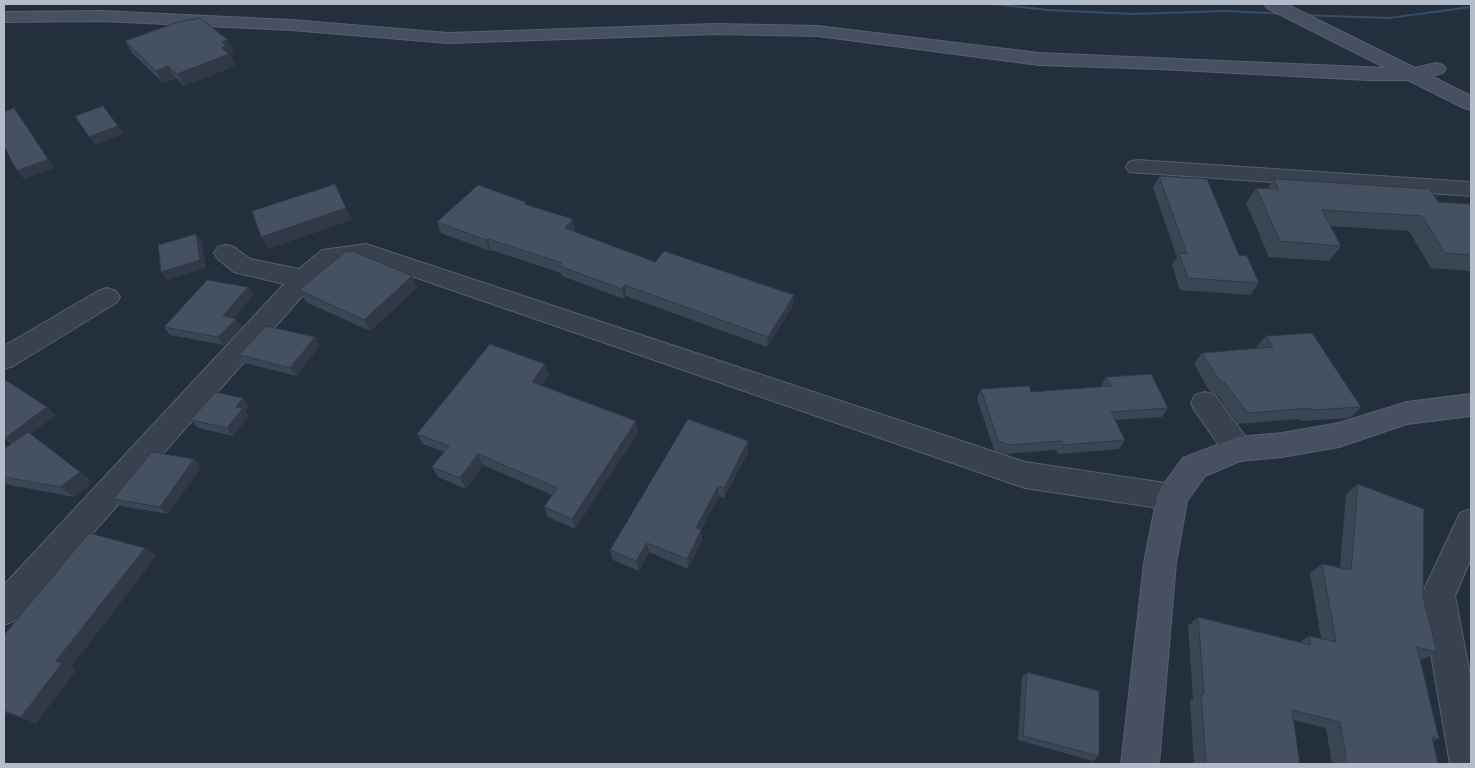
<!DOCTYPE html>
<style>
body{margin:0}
#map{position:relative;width:1475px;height:768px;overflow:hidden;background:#242f3e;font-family:"DejaVu Sans",sans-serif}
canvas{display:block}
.frame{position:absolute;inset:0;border:5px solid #b4bcc9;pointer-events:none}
</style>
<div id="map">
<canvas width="1475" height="768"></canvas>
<div class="frame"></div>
</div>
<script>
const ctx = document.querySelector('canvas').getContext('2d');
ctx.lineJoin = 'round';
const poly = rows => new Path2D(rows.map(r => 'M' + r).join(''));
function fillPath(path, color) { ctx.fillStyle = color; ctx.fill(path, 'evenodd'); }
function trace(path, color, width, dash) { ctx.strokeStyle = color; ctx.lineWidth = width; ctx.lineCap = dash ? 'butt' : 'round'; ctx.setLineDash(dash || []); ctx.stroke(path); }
const stream = poly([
 [991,4,1004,4,1048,9,1133,13,1225,10,1288,13,1290,14,1288,15,1225,12,1133,15,1048,11,993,5,991,4],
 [1471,6,1471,8,1389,19,1300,16,1298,15,1300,14,1389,17,1471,6]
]);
const street = poly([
 [1137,160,1471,182,1471,196,1129,172,1126,167,1129,162,1137,160],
 [366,244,1025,462,1172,484,1183,488,1187,497,1183,506,1172,510,1025,488,365,260,338,264,312,285,16,620,4,625,4,585,284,284,234,272,218,259,214,253,218,247,226,245,234,247,250,259,299,269,322,250,366,244],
 [107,288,116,291,120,297,116,303,13,366,4,369,4,346,98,291,107,288],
 [1205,392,1215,395,1248,440,1253,449,1248,458,1238,461,1228,458,1195,411,1191,403,1195,395,1205,392],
 [1471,509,1471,558,1455,596,1471,680,1471,764,1450,764,1421,596,1460,513,1471,509]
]);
const secondary = poly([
 [1264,4,1286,4,1415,68,1436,63,1443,65,1446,69,1443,73,1431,76,1471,96,1471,110,1464,108,1408,80,1368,80,1160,69,1039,65,818,36,716,34,448,43,291,30,102,21,4,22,4,12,102,11,291,20,448,33,716,24,818,26,1039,53,1386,68,1267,8,1264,4],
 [1471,394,1471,416,1407,424,1339,447,1282,457,1240,461,1205,476,1187,501,1176,563,1159,764,1121,764,1144,563,1157,497,1161,488,1183,458,1238,437,1282,433,1339,423,1407,402,1471,394]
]);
const wall = poly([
 [125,41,234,52,230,54,232,58,231,58,235,66,184,86,176,78,163,83,132,53],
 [1159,176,1239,255,1259,283,1250,295,1180,290,1172,265,1177,257,1153,188],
 [1274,179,1471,206,1471,271,1431,268,1409,231,1331,226,1341,246,1329,261,1269,257,1246,203,1256,188,1267,189],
 [526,205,573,219,575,230,573,232,655,262,793,306,767,347,626,296,624,299,562,276,561,273,491,250,490,251,441,233,437,222],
 [412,276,417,288,370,331,306,302,299,290],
 [248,287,253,295,233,318,236,319,242,327,224,345,170,335,164,327],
 [1266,336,1361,407,1350,418,1301,421,1299,419,1238,424,1217,394,1210,392,1194,364,1202,353,1257,348,1256,347],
 [315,337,320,345,296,376,245,363,239,355],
 [545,364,549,375,541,385,638,433,575,529,548,517,544,507,552,495,483,465,466,489,438,477,432,467,444,452,423,444,417,434],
 [1106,377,1168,408,1162,417,1115,420,1125,440,1119,449,1058,454,1056,450,1006,454,994,450,977,398,981,389,1031,392,1101,387],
 [4,379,47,407,56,415,30,434,93,482,74,497,4,484,4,449,12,444,4,438],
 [249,406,245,411,249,416,233,436,198,428,191,420],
 [748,452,724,498,719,496,701,530,702,540,688,569,649,552,639,571,613,560,610,550],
 [194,459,201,467,168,514,121,506,113,499],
 [1358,484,1423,597,1437,652,1422,660,1420,659,1439,739,1433,741,1438,764,1332,764,1326,728,1293,720,1300,764,1194,764,1190,701,1193,699,1188,626,1198,617,1300,642,1309,636,1321,638,1310,573,1322,564,1340,567,1346,494],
 [145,548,156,556,71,667,76,670,36,723,4,712,4,635],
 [1027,672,1099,756,1093,761,1018,740,1022,677]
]);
const shadedWall = poly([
 [228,40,234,52,230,54,232,58,231,58,235,66,184,86,177,74,221,48,222,42],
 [168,66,176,78,163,83,156,71],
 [14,108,21,117,55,168,24,179,17,171],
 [118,126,124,134,95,145,89,137],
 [335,184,352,220,268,249,261,237],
 [573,219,575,230,567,239,565,228],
 [196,234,202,242,206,268,168,280,161,272],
 [488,239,491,250,490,251,486,240],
 [412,276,417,288,370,331,364,320],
 [625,285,626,296,624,299,622,289],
 [248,287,253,295,229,324,223,316],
 [794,295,793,306,767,347,768,337],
 [236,319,242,327,224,345,218,337],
 [315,337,320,345,296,376,290,368],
 [545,364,549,375,536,393,532,382],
 [243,398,249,406,245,411,249,416,233,436,227,428,236,407],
 [47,407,56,415,15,445,5,438],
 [636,421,638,433,575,529,572,519],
 [748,441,748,452,724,498,724,488],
 [478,454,483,465,466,489,460,478],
 [194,459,201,467,168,514,160,507],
 [80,472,93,482,74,497,60,487],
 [718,486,719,496,697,538,696,528],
 [701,530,702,540,688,569,687,559],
 [647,543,649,552,639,571,636,561],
 [145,548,156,556,71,667,76,670,36,723,21,717,56,661]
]);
const building = poly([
 [200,18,228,40,222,42,226,46,221,48,229,54,177,74,168,66,156,71,125,41,178,22,200,18],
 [103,106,118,126,89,137,75,116,103,106],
 [14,108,48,159,17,171,4,146,4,112,14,108],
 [1159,176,1207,179,1239,255,1247,256,1259,283,1188,278,1179,253,1187,254,1159,176],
 [1274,179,1430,189,1438,202,1469,204,1471,206,1471,255,1445,253,1422,216,1322,210,1341,246,1280,241,1256,188,1278,189,1274,179],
 [335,184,346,208,261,237,252,211,335,184],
 [478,185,526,202,524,204,573,219,565,228,655,262,664,251,794,295,768,337,625,285,622,289,559,266,562,263,488,239,486,240,437,222,478,185],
 [196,234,200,260,161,272,158,245,196,234],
 [353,251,412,276,364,320,299,290,345,252,353,251],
 [207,280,248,287,223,316,236,319,218,337,164,327,207,280],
 [266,326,315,337,290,368,239,355,266,326],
 [1312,333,1361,407,1311,410,1310,408,1248,413,1225,383,1219,380,1202,353,1273,347,1266,336,1312,333],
 [490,344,545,364,532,382,636,421,572,519,544,507,557,488,478,454,460,478,432,467,449,446,417,434,490,344],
 [1151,374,1168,408,1111,412,1125,440,1063,445,1062,441,1010,445,998,441,981,389,1029,386,1031,392,1111,386,1106,377,1151,374],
 [4,379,47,407,5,438,4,437,4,379],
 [215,392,243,398,236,407,243,408,227,428,191,420,215,392],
 [688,419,748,441,724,488,718,486,696,528,701,530,687,559,647,543,636,561,610,550,688,419],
 [28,432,80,472,60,487,4,477,4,449,28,432],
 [152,452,194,459,160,507,113,499,152,452],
 [1358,484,1424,509,1423,597,1437,652,1417,647,1439,739,1432,737,1438,764,1347,764,1340,722,1292,710,1300,764,1206,764,1201,694,1204,694,1198,617,1311,645,1309,636,1336,642,1322,564,1351,570,1358,484],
 [89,533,145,548,56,661,62,663,21,717,4,711,4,635,89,533],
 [1027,672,1099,691,1099,756,1023,736,1027,672]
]);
fillPath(stream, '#394c67');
trace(street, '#565f6c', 2);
trace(secondary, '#565f6c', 2);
fillPath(street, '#38414e');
fillPath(secondary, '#465061');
fillPath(wall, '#3b4654');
fillPath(shadedWall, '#303945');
fillPath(building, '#455162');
trace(building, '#303945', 1);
</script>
